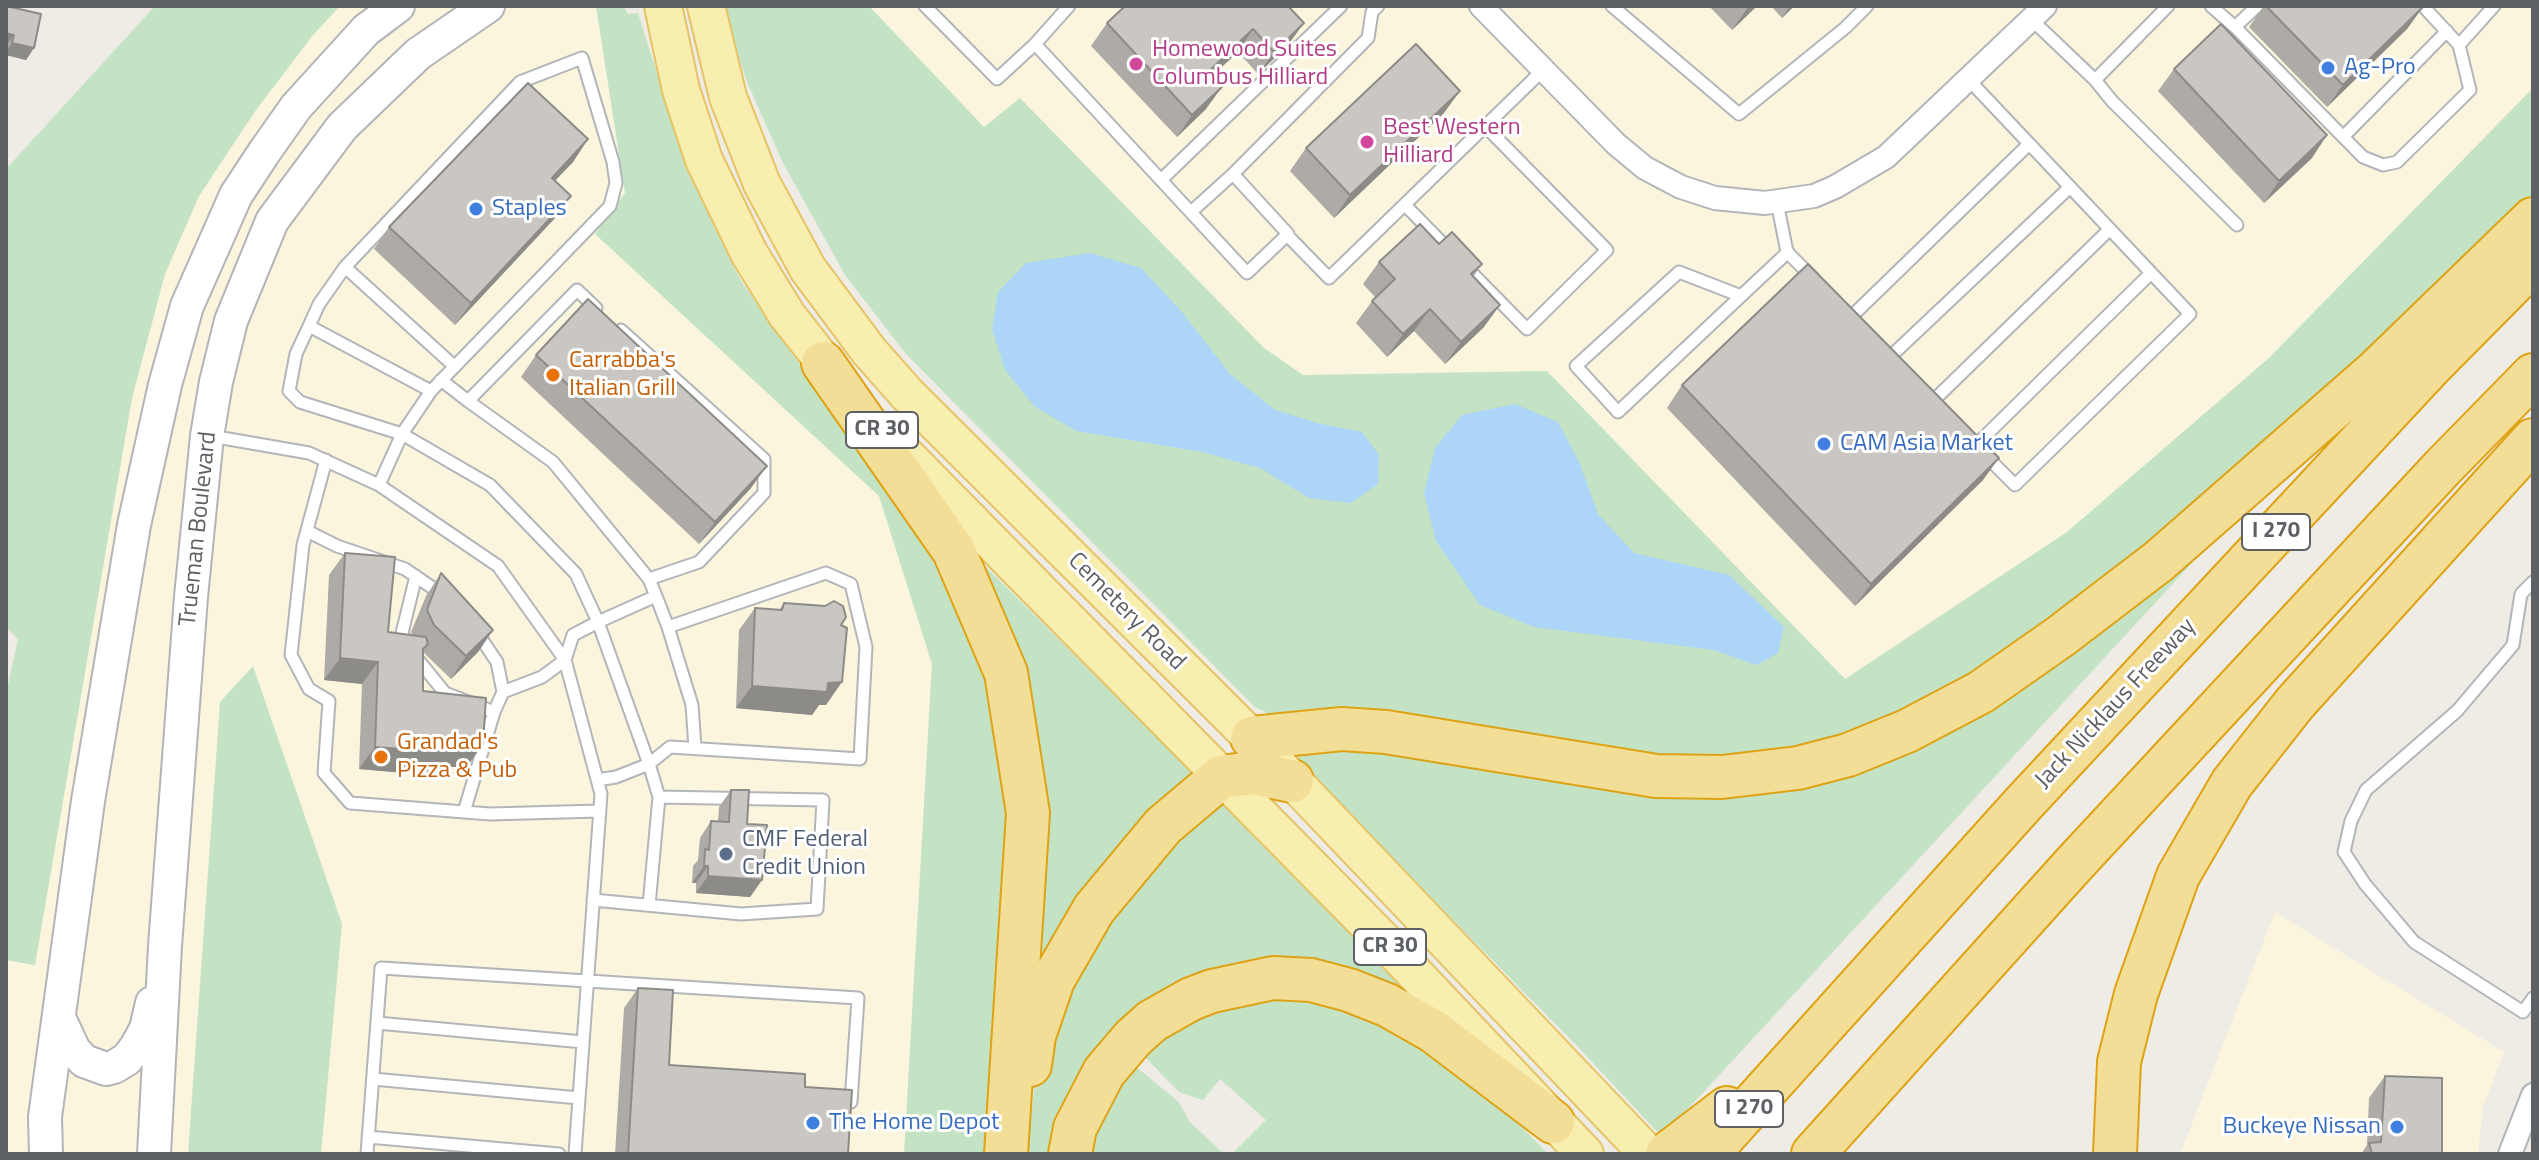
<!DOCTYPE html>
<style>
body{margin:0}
#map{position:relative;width:2539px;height:1160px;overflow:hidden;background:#eeece5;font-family:"Titillium Web",sans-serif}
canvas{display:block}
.frame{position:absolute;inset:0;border:8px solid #5d6064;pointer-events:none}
</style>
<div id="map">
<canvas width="2539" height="1160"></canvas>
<div class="frame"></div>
</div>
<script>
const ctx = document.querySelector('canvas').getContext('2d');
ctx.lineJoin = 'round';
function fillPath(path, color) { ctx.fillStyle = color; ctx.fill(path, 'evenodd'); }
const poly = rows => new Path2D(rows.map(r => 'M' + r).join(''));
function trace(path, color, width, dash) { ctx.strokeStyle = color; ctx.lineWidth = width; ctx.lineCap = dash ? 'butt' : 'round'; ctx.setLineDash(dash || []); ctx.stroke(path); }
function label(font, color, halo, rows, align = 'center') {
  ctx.font = font + ' "Titillium Web",sans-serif'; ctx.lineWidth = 6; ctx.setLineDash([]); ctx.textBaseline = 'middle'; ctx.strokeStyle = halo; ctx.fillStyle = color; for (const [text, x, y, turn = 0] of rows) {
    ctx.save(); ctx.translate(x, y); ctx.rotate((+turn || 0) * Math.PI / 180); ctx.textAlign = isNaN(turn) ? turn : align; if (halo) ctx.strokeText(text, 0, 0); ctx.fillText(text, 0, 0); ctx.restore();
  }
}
const commercial = poly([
 [340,6,596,6,625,193,596,234,879,496,932,664,904,1154,6,1154,6,960,34,965,132,398,165,274,199,196,256,110,313,35],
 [869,6,2533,6,2533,88,2269,358,2067,532,1845,680,1547,371,1303,375,1264,348,1020,99,984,128],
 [2275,912,2504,1052,2483,1107,2478,1154,2180,1154]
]);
const green = poly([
 [155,6,340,6,313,35,256,110,199,196,165,274,132,398,35,965,6,960,6,694,18,639,6,627,6,169],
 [596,6,623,6,628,14,638,13,689,175,741,281,967,603,1012,784,989,1154,904,1154,932,664,879,496,595,234,625,193],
 [725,6,869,6,984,127,1020,98,1264,348,1303,375,1547,371,1845,679,2067,532,2269,358,2533,88,2533,196,2358,368,2259,456,1967,687,1815,752,1729,763,1532,740,1366,709,1275,717,1255,707,906,354,845,275,783,163,747,82,727,22],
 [2184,554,2192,563,1662,1137,1580,1049,1318,783,1292,753,1339,743,1823,781],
 [977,558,1197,777,1025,1030,1034,803],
 [253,666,342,924,321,1154,188,1154,220,702],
 [1219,801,1418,1003,1205,981,1059,1154,1027,1154,1038,1055,1062,984,1133,873],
 [1295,994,1356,1008,1411,1036,1503,1108,1548,1154,1232,1154,1266,1120,1220,1079,1203,1100,1179,1092,1143,1055,1199,1011],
 [1135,1066,1179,1102,1190,1122,1224,1154,1083,1154,1122,1073]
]);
const water = poly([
 [1090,253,1141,268,1182,312,1230,374,1275,410,1321,424,1362,432,1379,455,1378,484,1351,503,1309,498,1260,468,1202,452,1076,431,1034,406,1005,370,992,329,998,292,1026,263],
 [1515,404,1558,422,1580,464,1598,514,1634,553,1729,575,1784,627,1778,653,1757,665,1713,650,1534,627,1480,605,1436,541,1424,494,1435,448,1462,415]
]);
const service = poly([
 [925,6,997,79,1035,44,1247,273,1288,234,1233,174,1368,38,1372,12,1378,6],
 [1612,6,1739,114,1845,28,1867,6],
 [2211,6,2235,27,2257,6],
 [2423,6,2459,45],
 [2031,19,2095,80,2168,6],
 [2235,27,2363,157,2383,165,2397,162,2470,90,2459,45,2494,6],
 [1035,44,1069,6],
 [1969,80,2190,314,2015,485,1986,456],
 [2095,80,2112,101,2237,225],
 [2343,137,2447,31],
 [1161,180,1341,6],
 [1777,202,1787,252,1812,277],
 [1405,205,1452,253],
 [1191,212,1233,174],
 [1287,235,1329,278,1543,70],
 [1464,265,1527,329,1607,250,1485,126],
 [345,267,319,304,309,326,296,354,289,391,300,402,402,434,490,485,576,574,598,622,573,635,565,660,542,677,503,692,497,662,476,631],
 [1741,296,1679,272,1576,366,1618,412,1741,296,1788,252],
 [1851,317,2029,144],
 [309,326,431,391],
 [621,330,764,459,764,493,699,562,649,579,656,596,668,627,826,573,851,584,866,647,860,759,670,747,649,764,598,622,656,596],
 [1890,357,2070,187],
 [441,380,468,401,577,290,596,308],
 [468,401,553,462,649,579],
 [1933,401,2110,229],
 [211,436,309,453,379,485,498,566,565,660,601,794,575,1154],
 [1976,445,2151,273],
 [326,460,303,545,291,655,309,689,329,701,324,773,350,803,490,814,599,811],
 [379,485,402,434,431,391,610,206,616,183,613,162,582,58,520,82,345,267,454,366],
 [307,531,337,546,405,569,443,595],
 [2533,582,2521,594,2513,645,2457,711,2366,790,2351,821,2344,852,2365,884,2414,942,2523,1012,2533,998],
 [668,627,692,705,695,748],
 [409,647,402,633,416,576],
 [419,661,445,693,494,712],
 [464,812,494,712,503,692],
 [593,900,741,914,817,909,823,800,659,797,649,764,616,777,597,780],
 [649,905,659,797],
 [377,1023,583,1042],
 [373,1079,579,1098],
 [368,1137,559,1154],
 [367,1154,381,968,858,998,851,1102]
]);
const minor = poly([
 [1481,6,1616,144,1645,168,1681,187,1715,198,1765,203,1814,196,1835,187,1886,157,2045,6],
 [2510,1154,2533,1095]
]);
const secondary = poly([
 [60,1020,74,1050,84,1061,106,1069,114,1067,127,1059,136,1047,146,1029,152,1003],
 [46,1154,45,1117,88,801,134,525,165,385,187,306,236,195,265,151,296,107,366,30,398,6],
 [154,1154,165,946,191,597,207,436,216,382,231,321,272,221,342,127,418,54,488,6]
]);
const primary = poly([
 [663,6,681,90,704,160,749,253,787,315,842,385],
 [706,6,728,97,762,184,808,269,869,351,907,394,1252,738,1648,1154],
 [898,447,1387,944,1585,1154]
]);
const motorway = poly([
 [823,363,954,551,1006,673,1028,813,1006,1154],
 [1252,738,1342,729,1386,732,1656,776,1722,777,1798,768,1848,755,1907,731,1981,692,2061,636,2159,561,2376,371,2533,219],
 [1030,1065,1034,1036,1053,980,1094,909,1163,826,1221,777,1252,773,1292,781],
 [1070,1154,1075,1128,1104,1072,1133,1038,1152,1021,1191,999,1212,991,1273,978,1311,980,1349,990,1387,1005,1433,1031,1553,1122],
 [1667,1154,1727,1108],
 [1708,1154,2023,804,2431,366,2533,263],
 [1813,1154,2074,864,2443,467,2533,375],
 [2115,1154,2119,1062,2136,994,2178,876,2232,783,2295,703,2533,440]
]);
const wall = poly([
 [6,6,34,48,26,60,6,55],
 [1288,6,1288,45,1258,74,1238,52,1212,76,1206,109,1177,137,1091,46,1107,23],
 [1709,6,1757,6,1732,30],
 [1771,6,1794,6,1782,18],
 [2264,6,2422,6,2407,29,2327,107,2249,27],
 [2174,69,2312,158,2264,203,2158,91],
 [1444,113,1334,218,1290,171,1306,148],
 [588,139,573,162,555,181,555,218,455,325,374,249,389,227],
 [1439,244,1482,264,1473,277,1484,327,1445,364,1414,331,1387,357,1356,323,1375,297,1363,284,1379,262],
 [536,355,751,488,699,544,521,377],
 [1682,385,1983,480,1855,606,1667,408],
 [345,553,388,632,413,636,411,632,426,596,441,573,493,630,478,652,451,679,423,652,423,691,467,767,444,767,438,776,359,769,362,684,324,680,329,575],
 [784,603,841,625,826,705,819,705,812,715,736,708,739,630,755,608,779,610],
 [731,790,747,824,762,880,750,897,696,893,696,883,692,883,693,866,698,860,700,838,711,821,718,821,719,807],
 [638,988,669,1065,805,1087,848,1154,615,1154,624,1008],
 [2385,1076,2442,1154,2361,1154,2367,1145,2369,1098]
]);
const shadedWall = poly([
 [1749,6,1757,6,1732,30],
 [1790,6,1794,6,1782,18],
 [2423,7,2407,29,2327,107,2343,85],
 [1304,23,1288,45,1258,74,1274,52],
 [1253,29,1238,52,1192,94,1208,72],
 [6,33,14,35,6,46],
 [12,43,34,48,26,60,6,55,6,51],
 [1222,87,1206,109,1177,137,1192,115],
 [1460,91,1444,113,1334,218,1350,195],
 [2327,135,2312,158,2264,203,2279,181],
 [588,139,573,162,536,200,552,178],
 [571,196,555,218,455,325,471,303],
 [1500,305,1484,327,1445,364,1461,342],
 [1430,309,1414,331,1387,357,1403,334],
 [1999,458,1983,480,1855,606,1871,584],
 [767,466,751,488,699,544,715,522],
 [493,630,478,652,451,679,466,656],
 [340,658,378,662,362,684,324,680],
 [842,682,826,705,819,705,812,715,736,708,752,686],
 [483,744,467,767,444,767,438,776,359,769,375,747],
 [704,866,708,866,696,883,692,883],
 [708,876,762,880,750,897,696,893]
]);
const building = poly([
 [6,6,41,14,34,48,12,43,14,35,6,33,6,6],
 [1125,6,1288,6,1304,23,1274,52,1253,29,1208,72,1222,87,1192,115,1107,23,1125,6],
 [2266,6,2422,6,2423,7,2343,85,2266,6],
 [2221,24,2327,135,2279,181,2174,69,2221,24],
 [1416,44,1460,91,1350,195,1306,148,1416,44],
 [528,83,588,139,552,178,571,196,471,303,389,227,528,83],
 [1420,224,1439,244,1452,232,1482,264,1471,274,1500,305,1461,342,1430,309,1403,334,1372,301,1395,279,1379,262,1420,224],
 [1808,264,1999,458,1871,584,1682,385,1808,264],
 [588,299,767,466,715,522,536,355,588,299],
 [345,553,395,557,388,632,426,637,428,644,423,649,423,691,486,698,483,744,454,745,454,753,375,747,378,662,340,658,345,553],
 [441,573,493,630,466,656,434,625,427,610,441,573],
 [834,601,843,606,846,617,841,625,847,628,842,682,828,683,827,692,752,686,755,608,782,610,784,603,825,606,834,601],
 [731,790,749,790,747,824,767,825,762,880,708,876,708,866,704,866,705,849,709,850,711,821,729,822,731,790],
 [638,988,673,990,669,1065,805,1074,805,1087,852,1090,848,1154,628,1154,638,988],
 [2385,1076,2442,1078,2442,1154,2372,1154,2369,1143,2381,1142,2385,1076]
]);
const markers = [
 [1136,64,8,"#d1479c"],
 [2328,68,8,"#3f7fe0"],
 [1367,142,8,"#d1479c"],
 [476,209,8,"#3f7fe0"],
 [553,375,8,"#e8710a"],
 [1824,444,8,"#3f7fe0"],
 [381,757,8,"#e8710a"],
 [726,854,8,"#5c6f8a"],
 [813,1123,8,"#3f7fe0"],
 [2397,1127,8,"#3f7fe0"]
];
const shields = [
 [882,430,72],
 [2276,532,68],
 [1390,947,72],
 [1749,1109,68]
];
const shieldNames = [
 ["CR 30",882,430],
 ["I 270",2276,532],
 ["CR 30",1390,947],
 ["I 270",1749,1109]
];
const hotelNames = [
 ["Homewood Suites",1152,50],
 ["Columbus Hilliard",1152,78],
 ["Best Western",1383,128],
 ["Hilliard",1383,156]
];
const shopNames = [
 ["Ag-Pro",2344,68],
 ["Staples",492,209],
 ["CAM Asia Market",1840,444],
 ["The Home Depot",829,1123],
 ["Buckeye Nissan",2381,1127,"right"]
];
const foodNames = [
 ["Carrabba's",569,361],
 ["Italian Grill",569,389],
 ["Grandad's",397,743],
 ["Pizza & Pub",397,771]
];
const streetNames = [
 ["Trueman Boulevard",199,529,-84],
 ["Cemetery Road",1126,612,45],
 ["Jack Nicklaus Freeway",2116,704,-47]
];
const serviceNames = [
 ["CMF Federal",742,840],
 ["Credit Union",742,868]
];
fillPath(commercial, '#fbf5dd');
fillPath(green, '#c4e3c5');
fillPath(water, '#acd5f7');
trace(service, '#b2b5b9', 15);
trace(minor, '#b2b5b9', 26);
trace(secondary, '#b2b4b9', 36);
trace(primary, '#e5c467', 40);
trace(motorway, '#dea315', 46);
trace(service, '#fff', 11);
trace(minor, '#fff', 22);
trace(secondary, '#fff', 32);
trace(primary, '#f8eeb0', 36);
trace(motorway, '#f3de97', 42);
fillPath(wall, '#aeaba7');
fillPath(shadedWall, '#8d8b88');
fillPath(building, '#cac7c2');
trace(building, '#8d8b88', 2);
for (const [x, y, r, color] of markers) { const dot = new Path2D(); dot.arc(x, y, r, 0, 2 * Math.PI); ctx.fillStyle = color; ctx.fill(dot); trace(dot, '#fff', 3); }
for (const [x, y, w] of shields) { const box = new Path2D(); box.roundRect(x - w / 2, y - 18, w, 36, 6); ctx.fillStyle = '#fff'; ctx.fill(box); trace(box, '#5d6064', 2); }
label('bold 22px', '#5d6064', null, shieldNames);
label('24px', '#b23c85', '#fff', hotelNames, 'left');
label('24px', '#366cbe', '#fff', shopNames, 'left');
label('24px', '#c56008', '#fff', foodNames, 'left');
label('24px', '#5d6064', '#fff', streetNames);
label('24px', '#4e5e75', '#fff', serviceNames, 'left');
</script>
